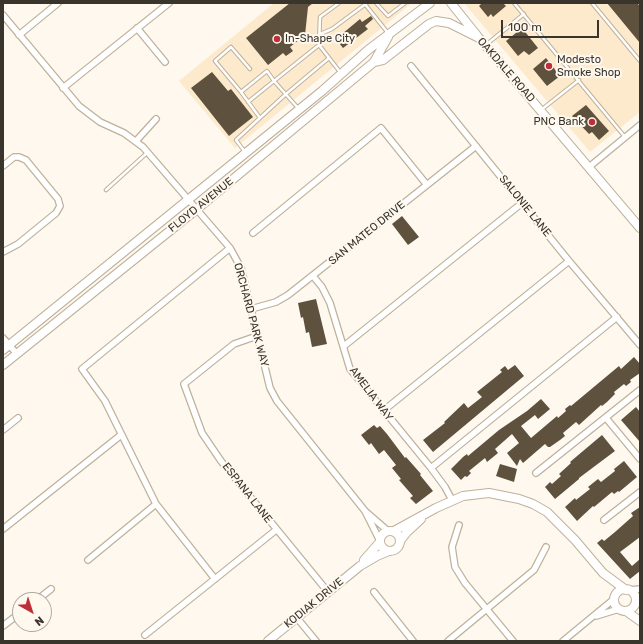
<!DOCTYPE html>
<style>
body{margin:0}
#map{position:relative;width:643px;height:644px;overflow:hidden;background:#fef8ef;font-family:Rubik,sans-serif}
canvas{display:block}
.frame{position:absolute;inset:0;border:4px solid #3a352c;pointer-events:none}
.north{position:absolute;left:12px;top:592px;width:40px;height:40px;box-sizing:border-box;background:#fef8ef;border:1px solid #b0aaa1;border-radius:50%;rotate:141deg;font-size:11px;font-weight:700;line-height:16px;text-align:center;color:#3a352c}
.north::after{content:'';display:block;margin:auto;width:14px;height:18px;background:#bf2f37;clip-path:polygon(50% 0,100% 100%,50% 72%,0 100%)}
.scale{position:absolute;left:501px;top:20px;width:98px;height:18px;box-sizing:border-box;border:2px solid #3a352c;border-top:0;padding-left:5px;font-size:12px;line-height:14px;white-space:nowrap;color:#3a352c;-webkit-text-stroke:3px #fef8ef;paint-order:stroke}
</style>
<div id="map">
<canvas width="643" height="644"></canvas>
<div class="frame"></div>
<div class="north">N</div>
<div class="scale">100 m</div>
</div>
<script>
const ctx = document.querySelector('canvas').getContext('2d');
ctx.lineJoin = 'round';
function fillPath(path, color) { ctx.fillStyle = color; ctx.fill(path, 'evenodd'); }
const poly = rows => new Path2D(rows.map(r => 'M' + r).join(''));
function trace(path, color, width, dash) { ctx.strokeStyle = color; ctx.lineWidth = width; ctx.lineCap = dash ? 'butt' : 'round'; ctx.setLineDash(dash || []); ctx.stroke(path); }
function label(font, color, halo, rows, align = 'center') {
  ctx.font = font + ' Rubik,sans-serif'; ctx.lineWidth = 4; ctx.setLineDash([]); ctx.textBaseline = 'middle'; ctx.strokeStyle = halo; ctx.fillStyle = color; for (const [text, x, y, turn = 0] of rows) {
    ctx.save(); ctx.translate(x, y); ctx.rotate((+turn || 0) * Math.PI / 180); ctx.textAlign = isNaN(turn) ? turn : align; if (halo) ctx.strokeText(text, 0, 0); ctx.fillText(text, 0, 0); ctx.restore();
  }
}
const built = poly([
 [274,3,412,3,235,148,179,81],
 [464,3,640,3,640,112,590,152]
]);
const building = poly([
 [290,3,313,3,308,7,305,35,290,47,293,51,286,56,283,53,268,65,246,38],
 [482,3,503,3,506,6,493,17,491,14,488,17,479,6],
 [607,3,637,3,640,6,640,43],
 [371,16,373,19,365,26,368,29,343,48,336,39,360,19,362,22],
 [522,28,538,48,529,55,524,51,518,56,506,41],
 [546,58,560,76,547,86,533,69],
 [212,72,228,91,231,89,253,117,229,136,191,88],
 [586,105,609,131,599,140,592,132,589,134,572,116],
 [402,216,419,237,408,245,392,224],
 [316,299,327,344,312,347,309,332,306,333,303,317,301,318,298,303],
 [634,357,640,364,640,373,630,380,631,382,626,386,624,384,614,392,615,394,607,402,602,406,601,405,579,425,576,422,563,433,565,436,560,440,550,447,548,447,545,444,523,463,520,459,517,466,507,453,519,443,512,434,495,449,498,453,487,462,485,458,469,471,471,473,467,477,465,476,461,480,451,469,463,457,467,454,468,456,499,430,527,411,541,399,550,409,538,419,535,415,521,426,531,438,557,416,558,418,566,411,565,409,570,405,571,406,619,366,621,369],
 [515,365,524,376,433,452,423,440,445,423,444,422,464,403,468,408,482,397,477,392,502,372,500,370,505,366,508,370],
 [636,407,640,412,640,442,621,420],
 [374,425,377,428,380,426,387,434,405,458,406,457,421,474,420,475,433,491,416,504,410,498,413,496,399,480,401,479,392,468,396,465,384,450,379,454,371,443,369,445,361,435],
 [602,435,615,451,579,478,579,479,555,499,545,487,550,482,552,484,561,476,559,474,571,463,570,462],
 [624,461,637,477,619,492,618,491,614,494,612,492,594,507,593,506,577,521,565,507,575,498,576,500,590,489,588,487,598,479,601,482,615,471,614,469],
 [500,464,517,469,514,482,496,476],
 [640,507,640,537,620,552,632,566,640,559,640,571,630,579,597,543,602,539,604,541,615,532,633,516,631,513]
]);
const lane = poly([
 [364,3,388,33],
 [376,3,388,16,405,3],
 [514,3,625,137],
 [592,3,640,61],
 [320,34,332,29,367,3],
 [487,44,524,14],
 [319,45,340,72],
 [241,92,215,61,231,47,250,69],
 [248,102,274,81,267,71,241,92,260,118],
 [298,108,274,81,319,45,320,17,339,3],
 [541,110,579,80],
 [245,152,236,140,286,94,329,58],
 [106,190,148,152]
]);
const street = poly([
 [3,15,79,106,100,122,124,133,143,147,230,248,241,268,270,388,277,401,365,511,388,531],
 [137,28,165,62],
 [19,35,58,3],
 [411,66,569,261,640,345],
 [63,88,169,3],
 [136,141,156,119],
 [3,166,14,157,19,157,26,160,58,199,60,206,56,213,18,244,3,252],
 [589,167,640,125],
 [253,233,381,128,427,185],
 [313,276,322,287,330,303,350,369,431,468,445,487,452,500],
 [251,309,276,302,288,295,476,146],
 [257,336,234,344,184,384,202,433,221,461,328,592],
 [3,338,17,354],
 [344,346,522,203],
 [383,411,569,261],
 [606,418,640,459],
 [3,430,18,418],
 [431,468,617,317],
 [536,473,640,390],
 [365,511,379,539],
 [604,520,640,492],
 [459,525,452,547,455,567,465,583,513,641],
 [3,529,121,435],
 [88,560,156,504],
 [215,579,156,504,105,401,82,369,230,248],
 [629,590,640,589],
 [374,592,413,641],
 [37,600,51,589],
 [635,601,640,597],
 [596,616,619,609],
 [297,618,316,641],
 [3,626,20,613],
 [145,635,276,530],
 [448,641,534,570,546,547],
 [563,641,614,599]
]);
const secondary = poly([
 [451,3,479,38,640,228],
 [374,62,383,60,429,24,436,21,449,23,477,37],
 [3,350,322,91,368,50,430,3],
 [3,365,197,209,374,62,388,37],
 '380 541a10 10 0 1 1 20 0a10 10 0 1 1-20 0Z',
 [394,531,436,508,463,496,489,493,519,499,533,504,547,512,575,540,603,573,626,590],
 [400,541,407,532,421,519],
 [364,560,379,543],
 '614 600a11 11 0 1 1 22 0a11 11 0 1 1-22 0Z',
 [626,611,640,621],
 [268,641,360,566,377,556,389,551]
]);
const markers = [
 [277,39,4,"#bf2f37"],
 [549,66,4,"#bf2f37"],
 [592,122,4,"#bf2f37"]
];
const poiNames = [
 ["In-Shape City",285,39],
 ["Modesto",557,60],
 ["Smoke Shop",557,73],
 ["PNC Bank",584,122,"right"]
];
const streetNames = [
 ["OAKDALE ROAD",506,70,49],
 ["FLOYD AVENUE",201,205,-39],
 ["SALONIE LANE",525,206,51],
 ["SAN MATEO DRIVE",367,233,-39],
 ["ORCHARD PARK WAY",251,315,75],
 ["AMELIA WAY",371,394,53],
 ["ESPANA LANE",247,493,52],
 ["KODIAK DRIVE",314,603,-39]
];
fillPath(built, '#fdeacc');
fillPath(building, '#5e523e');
trace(lane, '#bfb19a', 4.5);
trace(street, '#bfb19a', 8);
trace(secondary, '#bfb19a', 10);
trace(lane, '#fff', 2.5);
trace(street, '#fff', 5.5);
trace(secondary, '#fff', 8);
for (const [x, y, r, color] of markers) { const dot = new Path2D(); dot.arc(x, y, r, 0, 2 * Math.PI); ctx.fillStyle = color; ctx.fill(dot); trace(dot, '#fef8ef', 1.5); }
label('11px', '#3a352c', '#fef8ef', poiNames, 'left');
label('11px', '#3a352c', '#fef8ef', streetNames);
</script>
